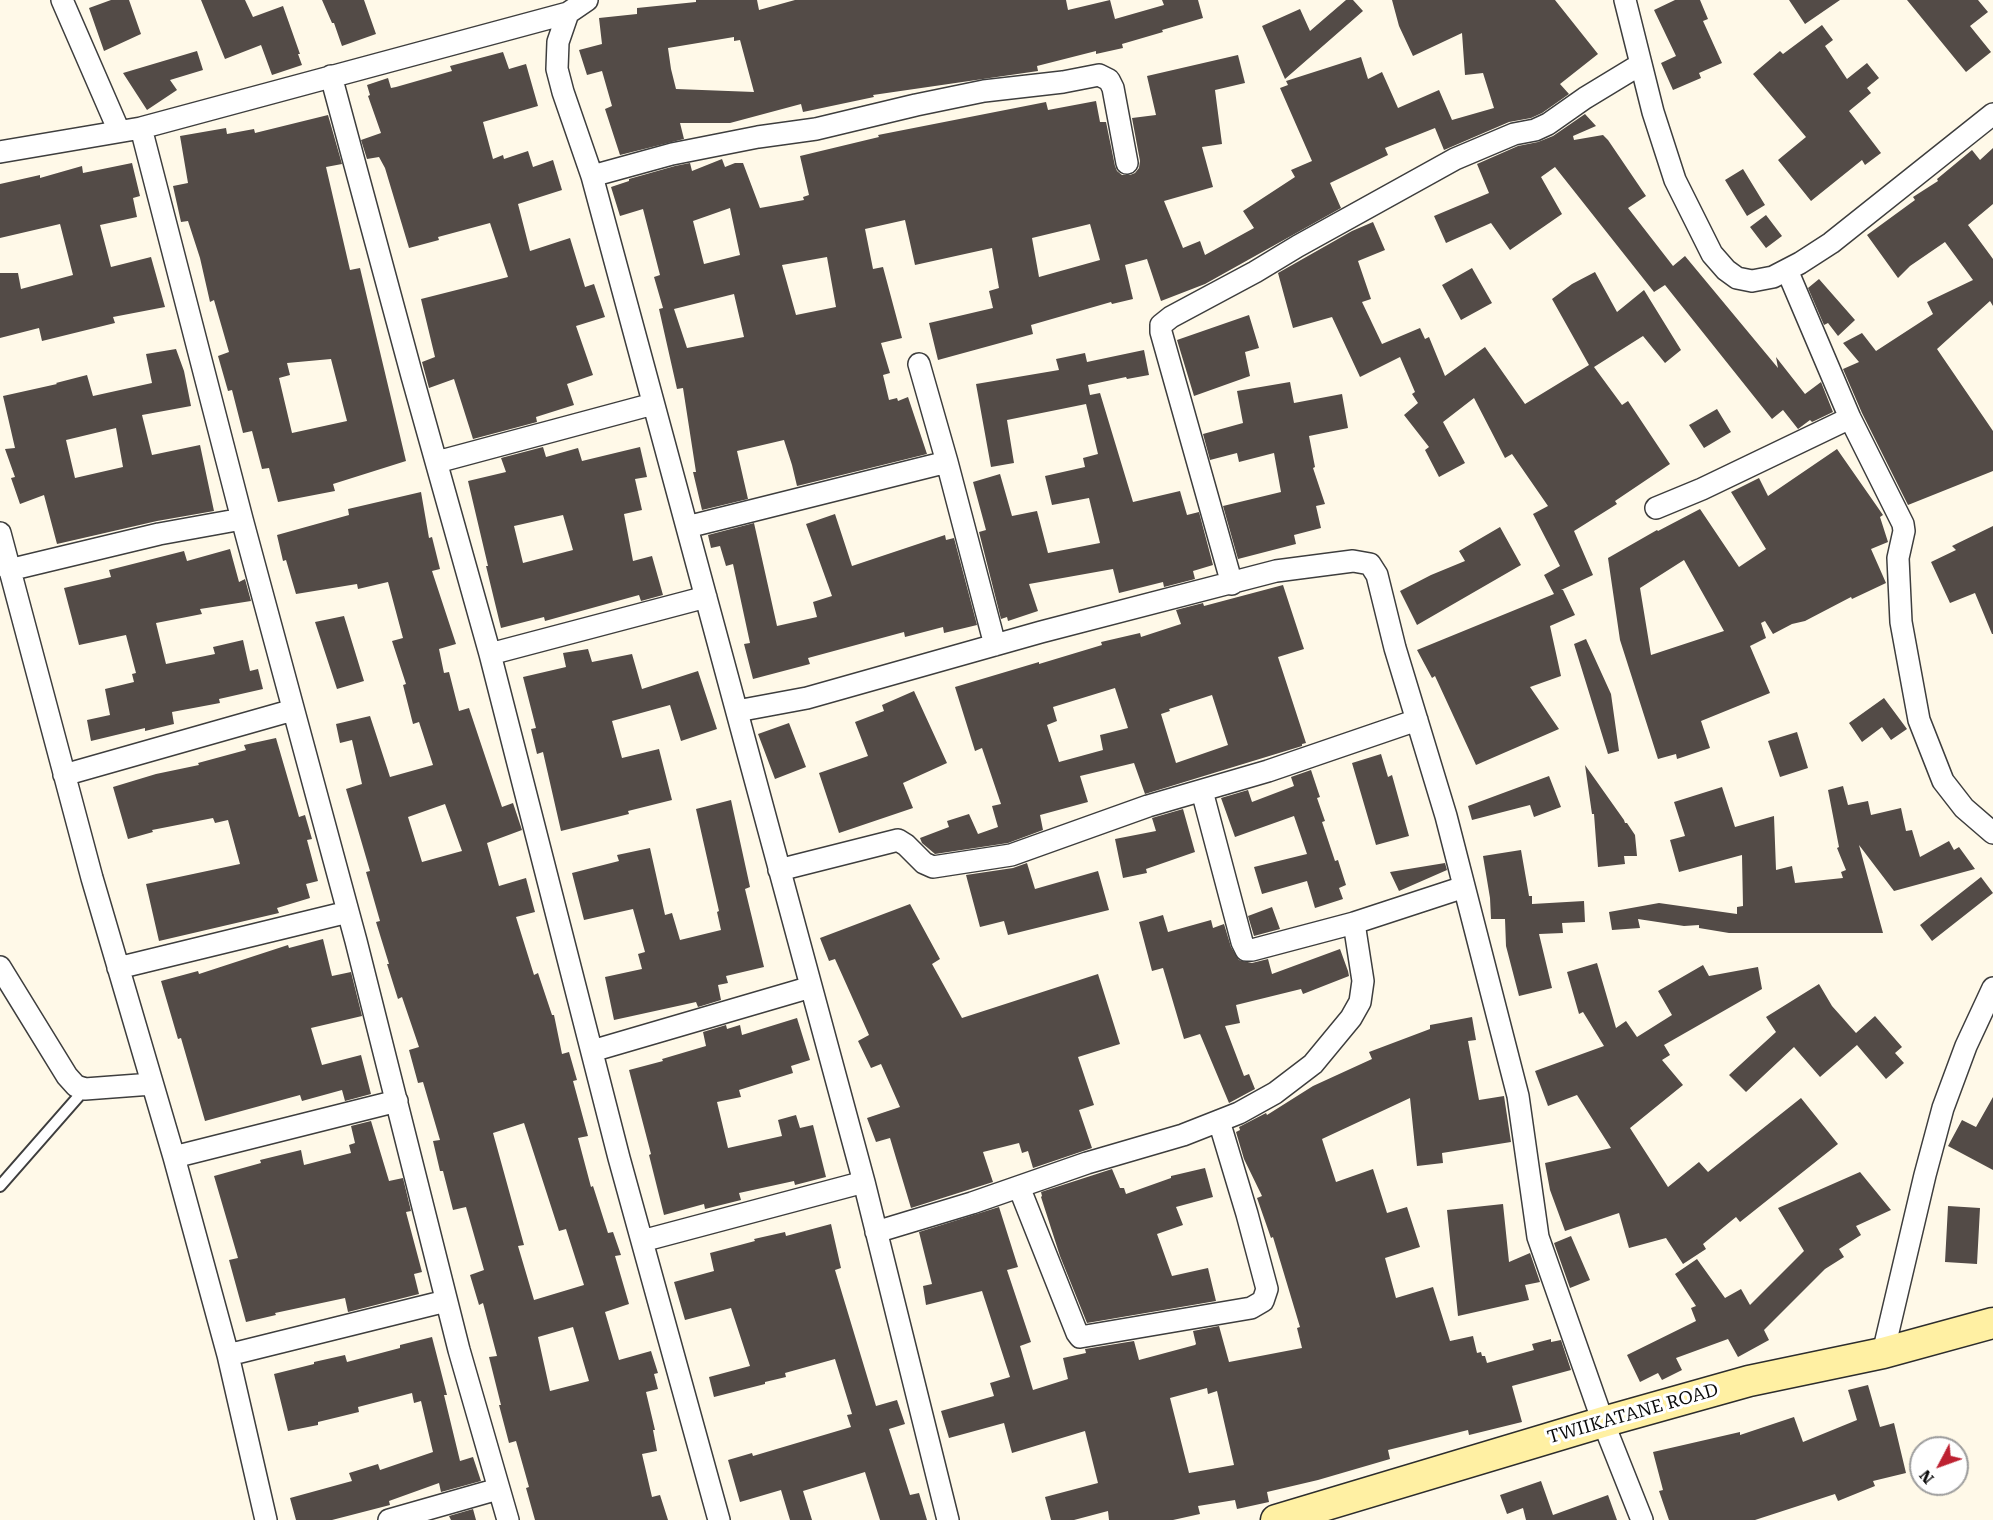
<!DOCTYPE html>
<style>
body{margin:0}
#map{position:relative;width:1993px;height:1520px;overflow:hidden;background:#fff9e8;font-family:"Roboto Serif",serif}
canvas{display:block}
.north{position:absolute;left:1909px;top:1436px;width:60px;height:60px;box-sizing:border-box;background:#fff;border:2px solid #9d9d9d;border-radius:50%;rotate:229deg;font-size:16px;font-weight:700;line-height:24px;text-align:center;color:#0b0b0b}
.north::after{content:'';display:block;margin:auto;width:21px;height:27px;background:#bd2131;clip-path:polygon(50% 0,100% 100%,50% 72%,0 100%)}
</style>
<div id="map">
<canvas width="1993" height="1520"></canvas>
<div class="north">N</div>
</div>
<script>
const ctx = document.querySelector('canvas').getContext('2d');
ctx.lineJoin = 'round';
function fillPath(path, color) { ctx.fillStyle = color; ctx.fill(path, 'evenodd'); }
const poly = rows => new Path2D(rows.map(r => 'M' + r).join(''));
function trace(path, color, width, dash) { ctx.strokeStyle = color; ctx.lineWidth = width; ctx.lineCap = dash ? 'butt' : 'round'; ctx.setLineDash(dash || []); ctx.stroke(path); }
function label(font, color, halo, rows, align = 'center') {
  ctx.font = font + ' "Roboto Serif",serif'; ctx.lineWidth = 6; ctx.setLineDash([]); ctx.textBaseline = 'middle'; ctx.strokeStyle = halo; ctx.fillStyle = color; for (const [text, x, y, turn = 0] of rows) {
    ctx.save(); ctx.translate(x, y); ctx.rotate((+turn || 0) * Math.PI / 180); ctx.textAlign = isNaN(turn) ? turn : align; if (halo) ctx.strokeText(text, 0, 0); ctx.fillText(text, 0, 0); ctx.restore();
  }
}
const building = poly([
 [111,0,129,0,141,34,104,51,89,8],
 [201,0,245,0,253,17,283,6,300,54,298,54,302,65,272,75,261,45,225,59],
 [322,0,364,0,376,34,342,46,334,23,332,23],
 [696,0,757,0,759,10,795,0,1066,0,1068,10,1110,0,1115,19,1164,5,1162,0,1198,0,1203,18,1162,30,1163,32,1122,44,1123,48,1096,54,1096,51,1037,66,1038,71,873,95,874,97,803,112,801,104,730,123,680,123,684,139,620,155,605,109,612,106,602,71,587,75,579,50,602,44,599,18,637,14,637,8,696,2],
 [734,37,734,41,740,40,754,92,676,89,671,69,668,48],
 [1346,0,1353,0,1363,11,1285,79,1262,26,1300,9,1310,31],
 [1392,0,1555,0,1598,54,1560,84,1569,94,1542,113,1531,118,1509,122,1444,150,1435,128,1385,148,1388,155,1330,183,1341,208,1205,284,1161,301,1147,259,1125,265,1133,299,1112,304,1111,302,1031,325,1033,334,938,360,929,323,993,308,989,291,999,288,992,248,915,265,905,220,865,229,873,269,883,267,902,338,881,343,890,373,883,375,889,400,897,398,898,401,908,397,927,454,797,486,792,465,784,440,737,451,748,499,702,510,693,472,696,472,683,388,677,389,659,309,663,308,654,277,660,275,643,209,620,216,611,187,629,181,629,179,675,166,690,163,692,171,722,159,725,167,735,163,743,163,760,208,804,200,803,197,809,195,800,156,879,137,878,135,1046,102,1048,110,1096,101,1100,122,1106,122,1115,166,1117,171,1122,175,1130,175,1135,173,1139,168,1140,161,1132,118,1156,115,1147,76,1238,55,1245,83,1215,90,1222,144,1202,147,1213,187,1164,201,1183,248,1200,241,1205,255,1254,228,1243,211,1295,177,1291,170,1312,161,1280,88,1288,85,1286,81,1361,57,1368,79,1382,72,1398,108,1439,90,1452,120,1494,108,1483,73,1465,75,1462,33,1413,56,1399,26],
 [730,208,740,255,704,264,693,221],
 [1090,224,1100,260,1039,277,1032,238],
 [827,257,836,307,796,315,782,265],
 [734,294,744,337,687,348,674,309],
 [1675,0,1700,0,1708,19,1703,21,1722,63,1699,73,1701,78,1673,90,1661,63,1676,56,1654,10],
 [1789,0,1840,0,1805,24],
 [1907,0,1978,0,1988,12,1970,26,1991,52,1966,72],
 [1822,25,1833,40,1825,46,1847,79,1867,63,1879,78,1867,88,1871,93,1849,111,1881,153,1865,165,1862,160,1811,201,1778,160,1806,137,1753,74,1780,51,1783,54],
 [197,51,203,70,170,80,177,90,147,110,123,73],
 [503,52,509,69,526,64,538,106,483,122,493,159,503,155,504,159,528,151,533,167,553,160,562,190,518,204,530,251,570,238,585,287,594,284,605,317,576,326,593,375,567,384,574,405,536,417,537,422,473,439,454,379,429,388,422,362,435,357,421,299,508,277,490,223,438,237,439,240,409,248,385,168,379,157,367,159,361,140,381,133,368,96,370,95,367,85,388,78,391,88,396,87,452,71,450,66],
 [1585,114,1596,126,1573,136,1574,140,1603,135,1608,140,1646,196,1628,208,1673,266,1685,256,1778,368,1776,357,1805,394,1821,382,1833,412,1812,422,1810,420,1798,429,1783,410,1772,419,1665,285,1654,292,1555,167,1541,177,1562,214,1510,250,1491,223,1446,243,1434,216,1489,193,1477,164,1518,146,1538,142,1553,136],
 [328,115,342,164,326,167,350,270,360,268,406,461,333,484,335,491,278,502,269,468,262,469,252,431,243,433,232,390,228,391,218,356,229,352,214,300,210,302,200,258,188,221,181,222,173,186,188,183,180,136,226,128,227,134,254,129,255,133],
 [331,359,347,421,292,433,279,378,290,375,287,363],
 [1993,148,1993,204,1968,225,1993,259,1993,306,1990,301,1937,349,1993,431,1993,471,1908,505,1862,413,1843,369,1859,362,1843,343,1862,333,1876,351,1933,314,1927,302,1973,280,1945,242,1910,266,1898,278,1867,235,1915,200,1913,197,1938,181,1937,179,1972,150,1980,160],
 [132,163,140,196,133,198,137,217,100,225,111,267,151,257,165,307,113,317,115,323,42,341,39,328,0,338,0,273,18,273,21,289,73,275,60,224,0,238,0,184,40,175,40,178,82,166,83,173],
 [1743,169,1765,205,1747,216,1725,180],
 [1766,215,1782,236,1766,248,1750,227],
 [1373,222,1385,250,1358,261,1371,299,1362,302,1382,344,1420,328,1425,339,1429,337,1445,376,1485,347,1525,404,1589,365,1552,299,1572,284,1595,272,1617,312,1644,290,1681,350,1665,363,1643,336,1594,367,1622,405,1628,401,1670,464,1615,501,1617,504,1574,531,1593,575,1561,590,1563,590,1575,615,1550,626,1561,676,1530,687,1559,729,1476,765,1435,676,1432,678,1417,650,1554,594,1544,575,1560,566,1533,514,1548,506,1512,454,1505,458,1474,398,1443,422,1465,463,1439,477,1425,450,1429,447,1404,415,1418,403,1412,394,1415,392,1400,357,1360,377,1332,317,1293,328,1278,273,1352,231],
 [1472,268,1492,303,1461,320,1442,285],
 [1819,279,1855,320,1838,336,1828,323,1824,325,1808,288],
 [1249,315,1259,348,1245,352,1250,376,1194,396,1177,340],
 [176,349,184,371,191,406,142,415,152,455,200,445,214,511,157,521,57,544,44,495,20,504,11,478,15,477,5,449,15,448,3,396,57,384,56,383,87,375,93,396,152,383,146,354],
 [116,428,123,467,75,478,66,440],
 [1144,350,1149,375,1127,379,1126,377,1088,385,1090,395,1100,393,1133,502,1180,491,1187,515,1199,512,1213,565,1193,571,1195,579,1164,587,1163,582,1119,593,1113,569,1029,584,1038,611,1008,621,1007,617,1001,619,979,532,986,530,973,482,1000,474,1012,516,1037,511,1048,553,1100,543,1089,498,1052,505,1045,476,1085,467,1083,458,1098,454,1086,404,1007,420,1014,463,991,467,976,384,1059,370,1056,359,1085,353,1087,362],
 [1290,382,1294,403,1342,394,1348,428,1309,436,1315,467,1313,468,1325,504,1316,506,1321,528,1294,535,1296,544,1238,559,1223,506,1281,492,1274,453,1239,462,1237,453,1210,460,1203,434,1243,423,1237,391],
 [1717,409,1731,432,1704,448,1689,425],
 [543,447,546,457,578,448,582,461,640,447,647,477,635,479,642,510,624,514,633,561,652,556,663,595,641,601,639,595,545,621,544,617,501,628,486,566,488,566,468,481,506,472,501,458],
 [563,515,573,550,523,563,514,526],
 [1837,449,1883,515,1880,517,1888,542,1871,549,1886,583,1852,599,1851,597,1805,621,1792,624,1773,634,1765,621,1761,623,1766,638,1750,646,1770,693,1701,721,1710,748,1677,759,1676,754,1658,759,1620,640,1608,558,1657,530,1658,531,1700,509,1739,567,1766,549,1731,492,1759,478,1768,496],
 [1684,560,1724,631,1651,655,1640,588],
 [421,492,429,538,432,537,440,569,432,571,456,644,439,649,444,673,449,672,459,711,469,708,502,807,513,803,522,830,487,843,499,886,526,878,535,912,516,917,534,975,538,973,552,1015,554,1015,562,1054,569,1052,577,1080,573,1081,588,1136,578,1138,591,1187,593,1186,608,1233,613,1232,621,1255,615,1256,629,1304,605,1312,619,1360,651,1351,658,1373,654,1374,658,1389,646,1392,655,1430,653,1430,657,1451,642,1454,652,1497,660,1495,668,1520,535,1520,526,1488,529,1487,516,1441,509,1443,499,1405,501,1405,489,1357,497,1356,483,1303,479,1305,470,1275,484,1270,466,1207,453,1210,443,1171,440,1171,433,1141,440,1140,423,1082,418,1083,409,1050,419,1047,402,997,398,999,387,964,389,964,376,922,380,921,366,872,370,871,346,789,362,784,352,740,340,743,336,724,370,716,390,777,433,765,419,722,413,724,403,685,406,684,392,641,403,638,388,582,358,589,357,584,296,594,286,560,283,561,277,535,349,515,348,509],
 [445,804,462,851,422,862,408,817],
 [524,1123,559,1231,566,1229,584,1285,534,1300,518,1246,524,1245,493,1133],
 [573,1327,589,1381,550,1391,538,1337],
 [835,514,852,566,945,535,946,540,954,538,977,625,944,633,943,627,905,637,904,632,808,658,810,664,753,679,744,644,750,643,733,564,726,566,720,546,711,548,708,535,754,523,777,626,817,617,813,602,832,596,806,524],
 [1993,526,1993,634,1992,634,1975,593,1950,603,1931,562,1956,550,1952,546],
 [1500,527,1521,565,1417,625,1400,591,1431,575,1465,561,1459,551],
 [230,549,239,582,245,579,251,601,200,609,202,614,156,623,166,664,215,654,213,647,243,640,250,671,258,669,263,689,219,699,220,703,172,712,174,724,145,731,145,728,91,741,87,720,110,715,105,689,134,682,132,674,136,673,126,635,79,645,64,588,111,577,109,570,184,551,187,561],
 [1283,585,1304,649,1278,657,1306,743,1302,744,1302,746,1145,794,1134,763,1080,776,1088,802,1040,815,1043,830,1008,843,935,854,922,843,920,838,949,827,947,821,969,814,978,834,998,827,992,806,1001,804,982,748,975,751,955,687,1039,662,1039,664,1102,645,1101,642,1140,633,1141,637,1181,624,1176,610,1203,603,1204,606],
 [1115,688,1128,728,1100,735,1103,750,1059,762,1047,725,1057,721,1053,707],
 [1212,695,1228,745,1176,763,1161,714,1170,711,1169,709],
 [344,616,364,681,337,689,315,622],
 [1586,639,1611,694,1619,751,1608,754,1574,644],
 [588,649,592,662,632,654,642,689,698,671,717,729,681,741,670,705,612,721,622,758,659,749,672,800,628,811,629,814,561,831,543,752,537,754,531,729,536,728,523,677,566,667,563,653],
 [914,691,947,763,903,783,913,808,839,833,819,773,868,756,855,722,884,711,882,705],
 [1884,698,1907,729,1891,740,1882,727,1862,742,1849,723],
 [789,723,806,767,775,779,758,734],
 [1797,732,1808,768,1780,777,1768,741],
 [276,738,299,817,305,815,312,839,307,840,318,881,306,884,310,898,277,908,279,913,159,941,146,884,240,864,228,820,215,823,213,818,152,830,153,832,128,839,113,787,156,774,199,765,198,763,246,750,244,745],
 [1381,754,1388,777,1392,775,1409,836,1376,845,1352,763],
 [1585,765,1624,820,1625,823,1627,823,1635,835,1637,856,1624,856,1625,864,1598,867,1594,814,1592,814],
 [1311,770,1320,797,1317,798,1325,821,1322,822,1335,861,1338,860,1346,885,1339,888,1343,899,1315,908,1307,881,1262,894,1254,867,1307,854,1294,816,1235,837,1221,798,1248,790,1252,802,1294,786,1291,777],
 [1549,776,1561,807,1534,817,1530,805,1472,820,1468,806],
 [1843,786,1848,805,1868,801,1871,815,1901,808,1906,831,1912,830,1920,857,1949,841,1954,850,1959,847,1975,869,1894,891,1859,845,1883,933,1729,933,1699,928,1699,925,1684,926,1638,919,1640,928,1612,930,1609,912,1659,903,1737,914,1737,907,1743,906,1742,855,1679,872,1670,840,1685,836,1674,802,1722,787,1735,827,1774,816,1776,870,1792,866,1795,883,1843,878,1841,872,1846,870,1837,848,1839,847,1828,790],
 [731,800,750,887,745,889,764,967,726,976,728,983,718,985,721,1000,698,1007,696,1002,614,1020,605,977,642,969,638,954,645,952,633,909,584,920,572,873,619,861,617,855,650,848,665,915,672,913,680,940,721,930,717,912,719,911,696,809],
 [1183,809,1195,852,1146,869,1147,873,1123,878,1115,839,1156,831,1152,818],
 [1521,850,1529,896,1532,896,1532,904,1584,901,1585,922,1562,923,1563,933,1539,934,1552,988,1519,996,1506,946,1505,919,1491,919,1490,898,1483,856],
 [1027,863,1035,889,1098,871,1109,910,1008,935,1004,921,980,927,966,875,1013,868],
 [1445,863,1447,870,1399,891,1390,872],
 [1981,877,1993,893,1932,941,1920,925],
 [910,904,940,959,932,964,962,1018,1098,974,1120,1044,1078,1057,1094,1105,1079,1110,1092,1148,1033,1168,1028,1151,1022,1153,1019,1143,983,1152,993,1182,911,1208,890,1138,876,1142,867,1118,900,1107,881,1064,871,1068,858,1041,869,1035,835,959,829,961,820,938],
 [1272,907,1280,929,1254,936,1248,916],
 [1163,915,1168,932,1211,920,1213,928,1224,924,1231,947,1239,960,1252,963,1268,959,1272,974,1340,949,1348,971,1349,976,1303,994,1301,989,1236,1005,1240,1023,1225,1026,1244,1076,1249,1074,1255,1089,1229,1103,1200,1034,1184,1039,1163,968,1152,971,1139,922],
 [323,939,332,976,351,972,362,1016,311,1028,322,1065,361,1055,371,1094,345,1101,342,1090,302,1101,300,1095,205,1121,181,1038,178,1039,161,981,198,971,199,974,288,945,289,948],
 [1597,963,1616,1028,1626,1021,1637,1037,1672,1015,1658,991,1703,965,1709,976,1758,967,1762,989,1664,1045,1670,1055,1662,1060,1683,1085,1630,1128,1668,1187,1699,1162,1708,1172,1801,1098,1838,1144,1740,1222,1736,1217,1703,1244,1706,1249,1683,1264,1666,1238,1629,1248,1619,1213,1565,1231,1550,1190,1545,1163,1611,1148,1577,1095,1548,1106,1535,1071,1604,1046,1583,1012,1579,1014,1567,972],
 [1819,984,1832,1006,1856,1033,1875,1016,1902,1047,1895,1053,1904,1063,1886,1079,1857,1045,1820,1077,1794,1047,1746,1092,1729,1075,1776,1032,1766,1017],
 [1472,1017,1476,1040,1468,1041,1479,1100,1504,1096,1511,1142,1442,1153,1443,1163,1417,1166,1410,1098,1322,1139,1336,1182,1373,1169,1387,1213,1407,1207,1420,1247,1385,1258,1396,1298,1433,1287,1450,1341,1473,1336,1477,1353,1481,1352,1482,1356,1485,1356,1487,1363,1534,1350,1532,1344,1551,1339,1551,1342,1561,1340,1571,1370,1512,1386,1522,1422,1469,1435,1468,1430,1388,1450,1390,1459,1318,1480,1267,1492,1269,1502,1237,1509,1235,1500,1198,1506,1200,1514,1173,1520,1109,1520,1108,1511,1074,1520,1051,1520,1045,1497,1098,1483,1085,1431,1012,1453,1004,1423,949,1438,941,1411,994,1396,990,1383,1010,1377,982,1291,926,1305,923,1286,932,1284,919,1232,999,1207,1018,1267,1007,1270,1031,1342,1020,1346,1033,1390,1068,1379,1063,1358,1086,1353,1085,1349,1134,1341,1139,1360,1195,1345,1196,1344,1193,1331,1219,1326,1229,1362,1302,1348,1297,1328,1300,1327,1273,1237,1271,1238,1257,1198,1262,1196,1244,1159,1236,1132,1240,1130,1239,1127,1266,1113,1267,1115,1313,1086,1372,1059,1369,1052,1430,1029,1430,1025],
 [1207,1388,1208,1394,1217,1391,1234,1465,1189,1473,1170,1398],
 [797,1018,810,1060,791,1066,793,1073,739,1090,741,1097,717,1102,728,1148,782,1136,778,1120,796,1115,800,1128,813,1125,826,1177,795,1185,794,1181,739,1193,741,1200,705,1209,704,1204,664,1215,649,1155,651,1154,629,1070,663,1061,662,1059,706,1046,703,1032,726,1025,727,1029,740,1025,742,1035],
 [1993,1097,1993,1170,1948,1146,1962,1120,1976,1127],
 [371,1121,389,1181,403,1178,411,1211,406,1212,422,1272,414,1274,419,1294,348,1312,345,1298,275,1313,276,1315,246,1322,229,1260,238,1258,214,1176,261,1163,260,1160,301,1150,304,1165,351,1153,349,1145,355,1143,351,1126],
 [1205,1168,1213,1197,1176,1207,1183,1225,1157,1234,1172,1276,1208,1268,1216,1301,1087,1323,1060,1256,1041,1197,1042,1196,1041,1192,1112,1169,1120,1188,1124,1188,1126,1194,1171,1178,1171,1176],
 [1860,1172,1891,1210,1856,1226,1861,1235,1839,1249,1844,1257,1825,1269,1764,1330,1769,1340,1738,1357,1728,1339,1676,1358,1682,1370,1662,1380,1658,1373,1640,1382,1627,1355,1696,1321,1691,1308,1696,1306,1675,1274,1697,1259,1725,1298,1741,1289,1750,1305,1804,1251,1778,1208],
 [1503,1204,1509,1262,1530,1253,1540,1282,1525,1285,1529,1300,1458,1316,1447,1210],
 [1948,1206,1980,1208,1977,1264,1945,1262],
 [831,1224,841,1268,835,1270,876,1406,897,1400,905,1424,889,1429,910,1495,919,1493,927,1520,880,1520,865,1472,803,1491,812,1520,790,1520,781,1490,740,1502,728,1460,752,1453,753,1456,851,1427,847,1415,852,1414,835,1359,785,1373,786,1377,765,1382,765,1384,714,1397,709,1377,750,1366,731,1308,685,1320,674,1282,714,1271,710,1253,755,1241,754,1239,785,1232,786,1236],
 [1571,1236,1590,1280,1570,1288,1554,1243],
 [432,1337,447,1395,444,1395,460,1461,473,1457,481,1481,441,1492,439,1483,389,1501,390,1505,332,1520,296,1520,290,1498,352,1481,349,1473,378,1464,380,1470,433,1452,421,1401,414,1403,412,1393,358,1407,359,1412,318,1422,318,1425,288,1431,274,1374,314,1364,314,1362,345,1355,347,1362,400,1348,400,1345],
 [1868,1385,1880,1427,1894,1423,1906,1473,1873,1481,1875,1486,1838,1501,1835,1494,1755,1520,1669,1520,1659,1491,1663,1490,1653,1452,1740,1432,1740,1435,1794,1417,1803,1442,1857,1420,1848,1390],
 [1541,1481,1553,1515,1608,1495,1617,1520,1526,1520,1523,1508,1507,1514,1500,1495],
 [473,1509,476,1520,451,1520,449,1516]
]);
const lane = poly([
 [0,1186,85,1089]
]);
const street = poly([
 [62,0,119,131],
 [1625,0,1653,112,1675,180,1712,254,1726,270,1737,278,1752,281,1773,277,1800,263,1831,243,1993,114],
 [568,13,558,42,557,69,563,92,592,176,864,1182,948,1520],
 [331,76,412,376,490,654,619,1158,719,1520],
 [141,128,242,519,356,941,459,1350,508,1520],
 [0,152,141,128,568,13,587,0],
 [592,176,672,154,758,137,816,129,916,105,984,91,1063,82,1099,75,1109,80,1113,88,1127,163],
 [1787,270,1850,418,1903,524,1904,531,1898,558,1901,622,1919,720,1943,781,1964,808,1993,833],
 [919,364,947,462,995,645],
 [437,462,653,404],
 [1656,508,1702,489,1850,418],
 [687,527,947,462],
 [0,533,92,878,174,1157,228,1355,266,1520],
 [9,570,159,534,242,519],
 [1232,584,1161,332,1161,325,1171,317,1255,272,1298,246,1455,159,1514,134,1535,130,1548,124,1585,98,1641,64],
 [490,654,706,597],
 [737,711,807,698,1041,632,1276,571,1353,561,1370,564,1377,575,1395,648,1446,816,1518,1096,1538,1237,1603,1422,1642,1520],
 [64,775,293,710],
 [1202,791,1242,942,1246,950,1252,950,1354,923,1464,887],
 [779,870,898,840,906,845,924,863,933,867,1011,855,1148,806,1268,771,1417,720],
 [0,967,67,1076,76,1086,85,1089,152,1084],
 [118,968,348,912],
 [592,1051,811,987],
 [174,1157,397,1101],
 [1019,1187,1077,1333,1080,1337,1251,1308,1263,1301,1267,1289,1247,1214,1219,1121],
 [876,1232,972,1203,1087,1163,1183,1135,1239,1113,1275,1093,1313,1064,1351,1018,1360,1002,1363,981,1354,923],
 [642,1241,864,1182],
 [1883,1353,1925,1175,1943,1108,1966,1046,1993,988],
 [228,1355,446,1301],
 [389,1520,498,1489]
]);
const secondary = poly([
 [1276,1520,1603,1422,1749,1381,1883,1353,1993,1323]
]);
const streetNames = [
 ["TWIIKATANE ROAD",1633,1414,-16]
];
fillPath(building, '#534b47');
trace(lane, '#3e3e3e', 14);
trace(street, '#3e3e3e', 24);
trace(secondary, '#2d2d2d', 33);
trace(lane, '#fff', 10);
trace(street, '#fff', 21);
trace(secondary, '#fff0a3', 30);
label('18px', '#0b0b0b', '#fff', streetNames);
</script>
